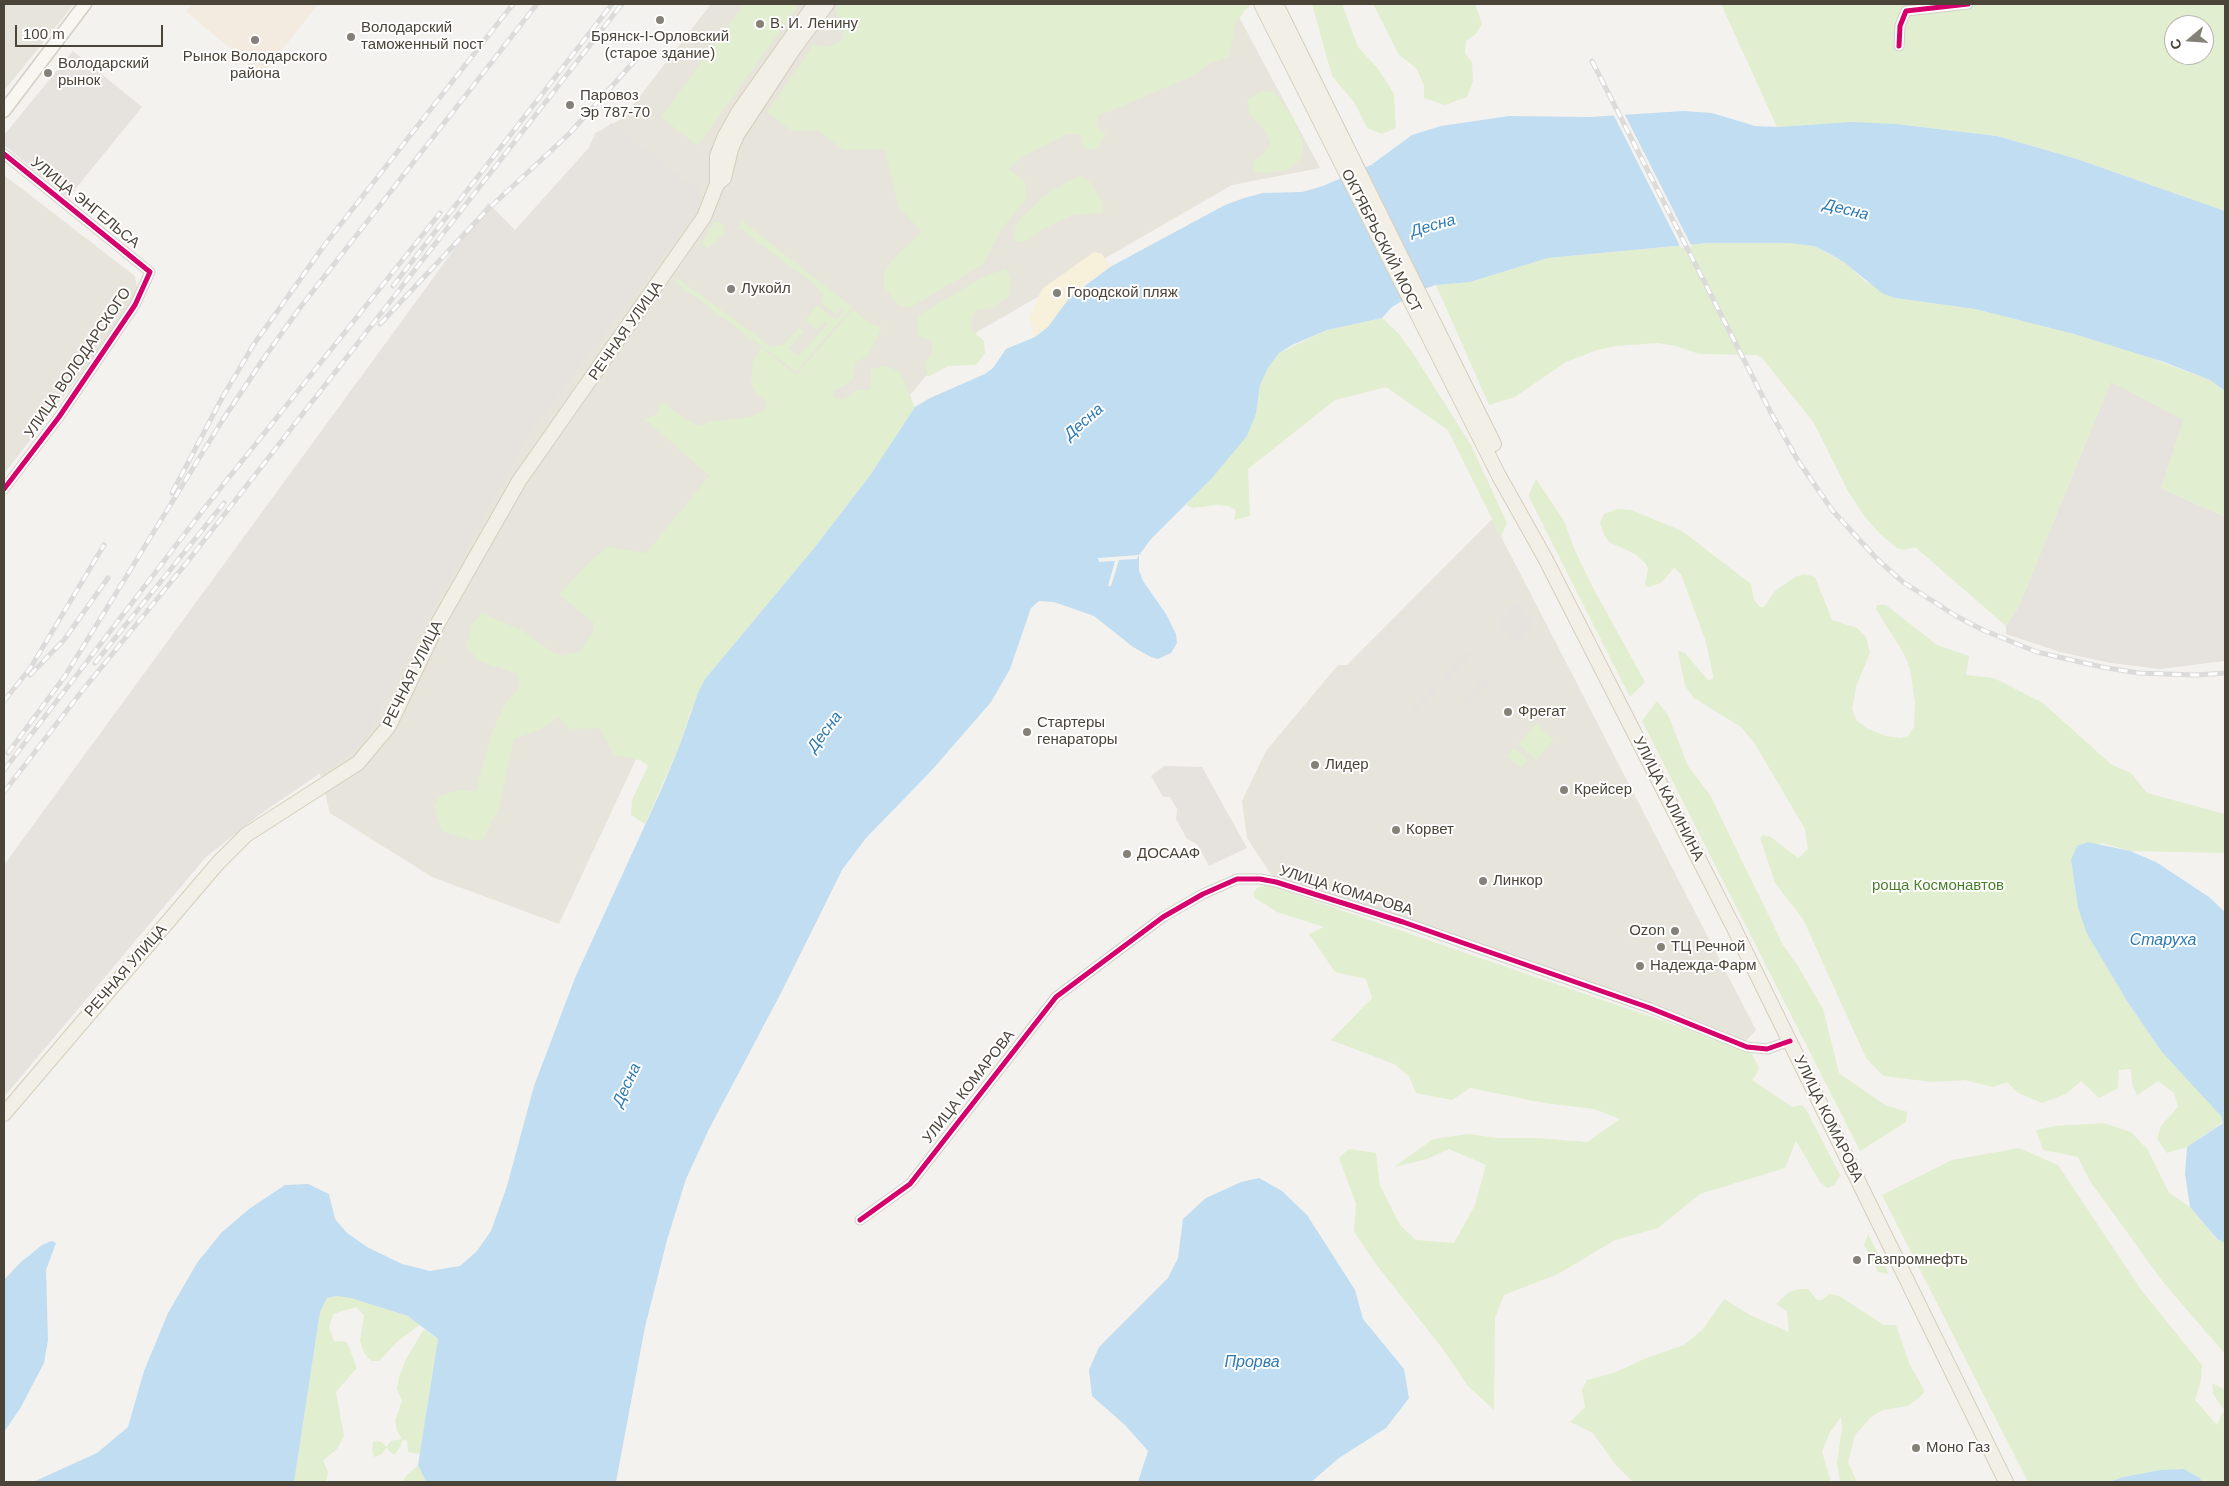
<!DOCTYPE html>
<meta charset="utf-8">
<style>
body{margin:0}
#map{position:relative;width:2229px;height:1486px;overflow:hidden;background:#f4f2ee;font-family:Arial,sans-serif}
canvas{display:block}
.frame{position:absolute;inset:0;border:5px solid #4b4439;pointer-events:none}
.north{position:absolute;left:2164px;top:15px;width:50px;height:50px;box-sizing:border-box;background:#fff;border:1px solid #b7b4b0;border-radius:50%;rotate:252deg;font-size:14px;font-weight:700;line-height:20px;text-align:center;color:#4b4439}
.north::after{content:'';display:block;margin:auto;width:18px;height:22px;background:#868178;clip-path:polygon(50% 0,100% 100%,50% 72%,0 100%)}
.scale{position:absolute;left:15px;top:25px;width:148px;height:22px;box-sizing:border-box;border:2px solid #4b4439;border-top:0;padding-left:6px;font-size:15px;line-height:18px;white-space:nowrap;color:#4b4439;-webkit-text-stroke:4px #fff;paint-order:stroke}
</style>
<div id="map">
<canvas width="2229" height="1486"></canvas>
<div class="frame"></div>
<div class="north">С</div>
<div class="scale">100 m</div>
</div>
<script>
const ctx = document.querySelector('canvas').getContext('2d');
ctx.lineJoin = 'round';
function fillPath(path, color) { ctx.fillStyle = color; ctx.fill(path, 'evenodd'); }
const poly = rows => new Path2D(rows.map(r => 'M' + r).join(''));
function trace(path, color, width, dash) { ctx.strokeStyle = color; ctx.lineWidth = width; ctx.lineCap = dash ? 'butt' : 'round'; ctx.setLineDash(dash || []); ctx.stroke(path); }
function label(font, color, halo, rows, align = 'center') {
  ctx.font = font + ' Arial,sans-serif'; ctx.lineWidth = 4; ctx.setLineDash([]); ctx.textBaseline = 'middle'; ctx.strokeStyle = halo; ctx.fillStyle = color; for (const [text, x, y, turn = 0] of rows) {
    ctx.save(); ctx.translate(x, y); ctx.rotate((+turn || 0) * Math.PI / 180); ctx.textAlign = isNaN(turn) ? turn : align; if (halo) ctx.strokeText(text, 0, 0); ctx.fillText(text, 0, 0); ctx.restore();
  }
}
const residential = poly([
 [4,4,74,4,4,91],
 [711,4,1232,4,1320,168,1232,185,951,347,681,663,559,924,432,877,330,813,314,750,381,661,595,133,623,118],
 [4,175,135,276,138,293,84,370,4,474],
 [1492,519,1756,1030,1744,1043,1276,882,1247,838,1242,801,1266,751,1338,665,1347,665]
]);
const commercial = poly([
 [192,4,318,4,262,76,186,11]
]);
const industrial = poly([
 [73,51,142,107,68,198,4,145,4,135],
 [611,123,688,183,698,183,701,189,700,201,696,212,534,427,436,602,363,744,259,815,205,858,4,1097,4,865,488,203,515,230],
 [2111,381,2184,420,2161,488,2225,517,2225,661,2160,669,2111,663,2060,652,2006,634,2006,626,2019,606]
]);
const green = poly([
 [744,4,799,4,698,146,661,117],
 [837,4,1248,4,1250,7,1245,10,1236,23,1229,57,1211,63,1193,76,1098,116,1096,126,1106,133,1098,148,1084,150,1080,134,1065,135,1022,157,1009,169,1025,181,1027,198,1000,231,984,264,911,307,899,306,892,298,884,286,884,274,892,260,922,232,898,206,885,149,844,150,817,130,792,131,767,112,813,45,828,47,842,40,844,32,836,12],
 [1312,4,1342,4,1358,47,1379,70,1394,94,1396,128,1382,134,1367,128,1354,102,1332,76],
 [1373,4,1475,4,1482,24,1476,34,1466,41,1465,53,1472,62,1473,81,1467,97,1445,105,1424,98,1424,85,1416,68,1399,55],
 [1721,4,2225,4,2225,211,2077,159,1997,136,1896,124,1807,125,1777,127],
 [2174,25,2204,25,2204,55,2174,55],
 [1263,91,1275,92,1294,119,1302,140,1303,157,1290,169,1269,173,1253,172,1252,163,1263,154,1270,144,1265,131,1250,115,1247,99],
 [1081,176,1092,184,1103,204,1103,213,1073,215,1047,227,1028,240,1016,242,1013,235,1018,222,1027,212,1042,198,1068,181],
 [742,221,852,307,796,372,674,281,677,278,772,347,784,344,799,327,803,332,789,349,798,356,828,324,825,321,817,330,805,320,817,305,836,320,844,311,841,308,836,314,820,302,824,296,814,284,738,227],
 [720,222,725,226,723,234,708,248,701,244,714,223],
 [1707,243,1788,243,1814,246,1845,263,1865,281,1895,298,1975,309,2074,334,2131,351,2210,380,2225,391,2225,517,2161,488,2183,420,2111,382,2019,606,2006,626,1915,547,1903,550,1897,548,1880,534,1865,517,1848,491,1814,423,1762,358,1756,355,1699,354,1676,346,1658,343,1616,346,1597,350,1566,362,1515,397,1489,405,1436,285,1470,282,1548,258],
 [1006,269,1011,281,1008,297,989,309,979,309,973,315,971,329,984,341,985,353,976,365,948,366,928,377,924,364,932,353,932,342,918,335,916,326,919,315,983,277],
 [853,309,869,323,882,327,868,356,855,362,853,380,832,392,835,398,844,399,856,390,870,390,871,369,886,366,900,372,915,407,871,474,815,547,705,679,690,713,679,747,645,824,631,815,632,800,648,766,640,760,614,755,600,728,569,729,559,717,542,729,514,739,499,807,483,840,470,840,442,831,434,805,440,796,459,790,476,791,492,732,505,704,520,686,516,673,479,661,466,646,472,624,482,613,523,631,548,649,562,656,581,651,593,631,594,623,559,595,588,563,608,547,646,553,709,476,645,419,657,414,661,401,685,419,698,426,709,422,750,417,765,410,766,401,755,392,751,383,753,361,761,347,796,375],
 [1382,318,1400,335,1414,355,1471,445,1507,523,1501,537,1448,430,1386,387,1335,400,1248,469,1250,516,1234,520,1236,510,1228,506,1216,505,1193,508,1186,505,1247,436,1256,414,1260,385,1268,368,1279,353,1327,330],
 [1536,479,1564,521,1574,548,1592,586,1645,682,1630,697,1530,499,1529,494],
 [1617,509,1631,510,1682,531,1751,584,1754,600,1760,607,1764,607,1775,591,1795,577,1804,574,1815,577,1832,620,1857,628,1866,637,1870,653,1857,684,1852,708,1856,720,1866,728,1886,736,1900,738,1908,736,1914,727,1915,703,1910,669,1904,654,1876,609,1877,605,1886,605,1937,645,1969,656,1966,675,1994,678,2043,703,2112,765,2131,773,2147,793,2225,814,2225,853,2130,851,2102,843,2071,860,2078,908,2087,934,2127,1001,2161,1051,2211,1103,2221,1116,2223,1122,2187,1147,2167,1153,2157,1139,2161,1126,2178,1107,2174,1093,2158,1081,2137,1095,2132,1084,2131,1069,2119,1070,2118,1088,2099,1098,2081,1081,2066,1094,2042,1103,2018,1093,2007,1082,1993,1087,1965,1080,1932,1082,1883,1076,1866,1058,1803,919,1775,883,1760,838,1763,835,1771,837,1798,858,1808,849,1805,829,1755,744,1741,727,1694,698,1685,686,1678,651,1685,653,1708,680,1713,679,1713,675,1706,642,1681,574,1674,568,1661,583,1648,587,1645,584,1648,569,1646,564,1635,554,1609,542,1604,534,1600,523,1604,514],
 [1657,701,1668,715,1688,766,1710,795,1783,945,1798,966,1823,1009,1839,1073,1885,1105,1907,1112,1906,1122,1860,1151,1642,721],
 [1536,724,1554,740,1536,760,1518,744],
 [1514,748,1528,760,1521,768,1507,756],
 [1268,885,1684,1028,1752,1054,1759,1067,1757,1074,1752,1080,1792,1107,1802,1105,1807,1111,1840,1175,1835,1185,1827,1188,1820,1182,1796,1141,1785,1168,1700,1194,1658,1228,1615,1240,1558,1274,1504,1295,1495,1318,1494,1410,1468,1386,1442,1348,1376,1264,1354,1232,1356,1204,1339,1158,1349,1149,1376,1153,1380,1185,1400,1225,1416,1240,1454,1243,1475,1205,1486,1165,1449,1149,1427,1159,1394,1167,1433,1139,1469,1134,1497,1138,1536,1138,1587,1142,1620,1119,1594,1109,1544,1103,1470,1088,1452,1100,1416,1093,1409,1076,1394,1064,1331,1040,1372,998,1366,979,1335,972,1309,934,1324,927,1277,912,1255,898,1253,893,1258,887],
 [2104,1123,2131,1132,2148,1150,2169,1193,2190,1207,2216,1239,2225,1243,2225,1354,2163,1282,2090,1181,2078,1157,2043,1150,2036,1130,2054,1126],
 [2019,1148,2058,1165,2142,1291,2202,1365,2201,1380,2195,1400,2217,1425,2224,1410,2213,1394,2212,1383,2225,1390,2225,1482,2202,1482,2200,1478,2184,1469,2160,1470,2123,1477,2109,1482,2028,1482,1882,1195,1952,1160],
 [1868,1234,1888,1272,1888,1274,1878,1272,1864,1245],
 [1799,1289,1808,1289,1817,1300,1822,1300,1829,1294,1839,1296,1884,1325,1896,1325,1910,1365,1923,1388,1924,1392,1918,1399,1907,1406,1883,1410,1871,1417,1855,1435,1848,1462,1857,1482,1840,1482,1837,1463,1842,1427,1841,1417,1830,1432,1822,1452,1831,1482,1633,1482,1615,1464,1593,1433,1570,1422,1585,1407,1582,1390,1587,1380,1614,1373,1644,1359,1684,1345,1703,1329,1724,1299,1750,1315,1789,1332,1787,1311,1776,1304,1789,1292],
 [337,1296,351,1297,408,1316,421,1324,398,1341,379,1361,371,1361,364,1353,360,1341,364,1315,356,1307,333,1314,329,1327,334,1341,347,1342,357,1368,336,1392,344,1436,337,1449,323,1460,328,1472,326,1482,294,1482,320,1311,327,1298],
 [424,1329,438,1339,420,1454,408,1452,407,1441,403,1439,399,1449,394,1455,386,1448,382,1454,374,1457,372,1451,373,1441,382,1442,386,1447,391,1441,402,1439,397,1431,395,1421,402,1401,397,1389,399,1377,406,1359],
 [418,1465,426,1482,402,1482,406,1476]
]);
const sand = poly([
 [1094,252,1102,254,1110,267,1085,284,1048,327,1035,337,1029,319,1042,289]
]);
const parking = poly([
 [1516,602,1537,623,1516,644,1495,623],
 [1466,651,1471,656,1448,681,1443,677],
 [1484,678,1488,682,1468,705,1463,701],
 [1433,687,1437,691,1415,714,1412,710],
 [1164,766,1202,767,1247,848,1209,866,1197,844,1187,839,1176,819,1177,809,1170,797,1163,797,1151,776]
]);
const water = poly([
 [1684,111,1712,113,1755,126,1777,127,1852,122,1896,124,1997,136,2077,159,2225,211,2225,391,2210,380,2164,362,2074,334,1975,309,1895,298,1882,293,1845,263,1830,254,1814,246,1788,243,1707,243,1548,258,1470,282,1436,285,1420,290,1392,307,1382,318,1327,330,1292,345,1279,353,1268,368,1260,385,1256,414,1247,436,1212,478,1151,539,1139,555,1139,570,1143,581,1166,614,1176,634,1177,643,1171,653,1158,659,1151,657,1133,647,1094,616,1054,602,1039,601,1031,608,1010,669,991,702,932,770,866,838,842,870,783,989,709,1129,686,1179,667,1240,645,1327,616,1482,426,1482,418,1465,438,1339,408,1316,351,1298,337,1296,327,1298,320,1312,294,1482,33,1482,97,1453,128,1427,144,1371,168,1313,197,1263,221,1233,249,1209,285,1185,308,1184,329,1194,335,1219,347,1233,367,1247,402,1264,430,1271,460,1266,477,1251,491,1231,507,1186,534,1086,575,978,662,788,679,747,698,693,705,679,815,547,871,474,915,407,930,398,985,374,993,368,1006,349,1035,337,1048,327,1070,297,1110,267,1225,205,1244,198,1263,193,1302,192,1323,186,1371,165,1412,135,1441,126,1509,116,1590,117],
 [2088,842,2130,851,2156,862,2209,897,2225,912,2225,1243,2217,1239,2190,1207,2185,1174,2187,1147,2223,1123,2221,1116,2161,1051,2127,1001,2087,934,2078,908,2071,860,2077,846],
 [1259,1178,1282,1191,1307,1215,1355,1290,1363,1319,1404,1369,1409,1398,1386,1428,1339,1458,1311,1482,1138,1482,1148,1451,1125,1425,1092,1396,1089,1370,1099,1347,1168,1278,1178,1258,1183,1219,1206,1198,1241,1182],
 [51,1241,56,1243,46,1270,48,1340,44,1363,21,1407,4,1432,4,1280,21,1262,42,1245],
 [2184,1469,2200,1478,2202,1482,2109,1482,2123,1477,2160,1470]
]);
const pier = poly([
 [1624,113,1692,247,1681,248,1613,114],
 [1139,555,1137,559,1119,560,1111,586,1108,586,1115,561,1099,562,1098,558]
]);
const street = poly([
 [1899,46,1900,26,1906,11,1968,4],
 [4,154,150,272,135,305,59,417,4,489],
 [860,1220,910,1184,1056,997,1163,917,1203,894,1237,879,1260,879,1276,882,1403,922,1650,1008,1747,1047,1767,1049,1790,1041]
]);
const secondary = poly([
 [4,111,85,4]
]);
const primary = poly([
 [1261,4,1499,476,1545,558,1733,926,2006,1482],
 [1276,4,1494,444],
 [717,184,724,178,731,149,737,135,795,47,827,4],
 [4,1114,218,863,246,835,358,763,389,726,437,625,519,481,704,217,717,184,717,156,724,138,739,111,815,4]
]);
const rail = poly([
 [1592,61,1770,411,1797,459,1832,510,1878,560,1903,582,1956,616,1983,630,2037,652,2102,667,2138,673,2196,675,2225,673],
 [393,286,612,4],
 [380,324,486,211,569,134,639,56],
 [172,493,222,398,254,344,326,243,513,4],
 [95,663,224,503],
 [30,675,64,640,108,578],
 [4,701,31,667,104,545],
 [8,753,65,676,222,421,264,358,299,309,537,4],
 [4,770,203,510,440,213],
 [4,792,78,696,188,561,622,4]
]);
const cycleway = poly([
 [1899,46,1900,26,1906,11,1968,4],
 [4,154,150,272,135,305,59,417,4,489],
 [860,1220,910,1184,1056,997,1163,917,1203,894,1237,879,1260,879,1276,882,1403,922,1650,1008,1747,1047,1767,1049,1790,1041]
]);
const markers = [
 [660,20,5,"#868178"],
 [760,24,5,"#868178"],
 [351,37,5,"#868178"],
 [255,40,5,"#868178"],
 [48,73,5,"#868178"],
 [570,105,5,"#868178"],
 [731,289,5,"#868178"],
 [1057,293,5,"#868178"],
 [1508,712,5,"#868178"],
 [1027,732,5,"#868178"],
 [1315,765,5,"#868178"],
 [1564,790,5,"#868178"],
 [1396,830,5,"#868178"],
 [1127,854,5,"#868178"],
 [1483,881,5,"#868178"],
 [1675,931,5,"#868178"],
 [1661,947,5,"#868178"],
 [1640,966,5,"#868178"],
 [1857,1260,5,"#868178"],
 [1916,1448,5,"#868178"]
];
const poiNames = [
 ["В. И. Ленину",770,24],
 ["Володарский",361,28],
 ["таможенный пост",361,45],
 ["Брянск-I-Орловский",660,37,"center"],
 ["(старое здание)",660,54,"center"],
 ["Рынок Володарского",255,57,"center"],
 ["района",255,74,"center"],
 ["Володарский",58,64],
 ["рынок",58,81],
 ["Паровоз",580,96],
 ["Эр 787-70",580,113],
 ["Лукойл",741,289],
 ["Городской пляж",1067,293],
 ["Фрегат",1518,712],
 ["Стартеры",1037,723],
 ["генараторы",1037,740],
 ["Лидер",1325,765],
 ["Крейсер",1574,790],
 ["Корвет",1406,830],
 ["ДОСААФ",1137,854],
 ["Линкор",1493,881],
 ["Ozon",1665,931,"right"],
 ["ТЦ Речной",1671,947],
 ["Надежда-Фарм",1650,966],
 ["Газпромнефть",1867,1260],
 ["Моно Газ",1926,1448]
];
const streetNames = [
 ["УЛИЦА ЭНГЕЛЬСА",85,203,39],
 ["ОКТЯБРЬСКИЙ МОСТ",1381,241,63],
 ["РЕЧНАЯ УЛИЦА",626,331,-55],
 ["УЛИЦА ВОЛОДАРСКОГО",78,363,-56],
 ["РЕЧНАЯ УЛИЦА",413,674,-64],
 ["УЛИЦА КАЛИНИНА",1668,799,63],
 ["УЛИЦА КОМАРОВА",1346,891,17],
 ["РЕЧНАЯ УЛИЦА",126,971,-49],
 ["УЛИЦА КОМАРОВА",969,1087,-52],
 ["УЛИЦА КОМАРОВА",1828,1119,64]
];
const parkNames = [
 ["роща Космонавтов",1938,886]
];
const waterNames = [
 ["Десна",1846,210,14],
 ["Десна",1433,226,-16],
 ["Десна",1084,422,-41],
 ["Десна",825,732,-53],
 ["Старуха",2163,941],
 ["Десна",627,1085,-65],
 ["Прорва",1252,1363]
];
fillPath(residential, '#e7e4dc');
fillPath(commercial, '#f3ebdf');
fillPath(industrial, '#e6e2de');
fillPath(green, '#e1eecf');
fillPath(sand, '#f7f0da');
fillPath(parking, '#e6e3df');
fillPath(water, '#c0ddf1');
fillPath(pier, '#f4f2ee');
trace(street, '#d2d0cb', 11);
trace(secondary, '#d3cfc5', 15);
trace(primary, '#d6cebb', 16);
trace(street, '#fdfdfc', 9);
trace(secondary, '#f7f6f1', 12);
trace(primary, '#f2efe6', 14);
trace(rail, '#dbdbda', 5);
trace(rail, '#fff', 3, [9]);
trace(cycleway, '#d6006c', 5);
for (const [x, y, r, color] of markers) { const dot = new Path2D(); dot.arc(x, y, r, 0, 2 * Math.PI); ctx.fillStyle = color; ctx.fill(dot); trace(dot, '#fff', 2); }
label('15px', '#4b4439', '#fff', poiNames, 'left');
label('15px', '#4b4439', '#fff', streetNames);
label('15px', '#4a7f2a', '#fff', parkNames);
label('italic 16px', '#2e7ab2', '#fff', waterNames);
</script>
